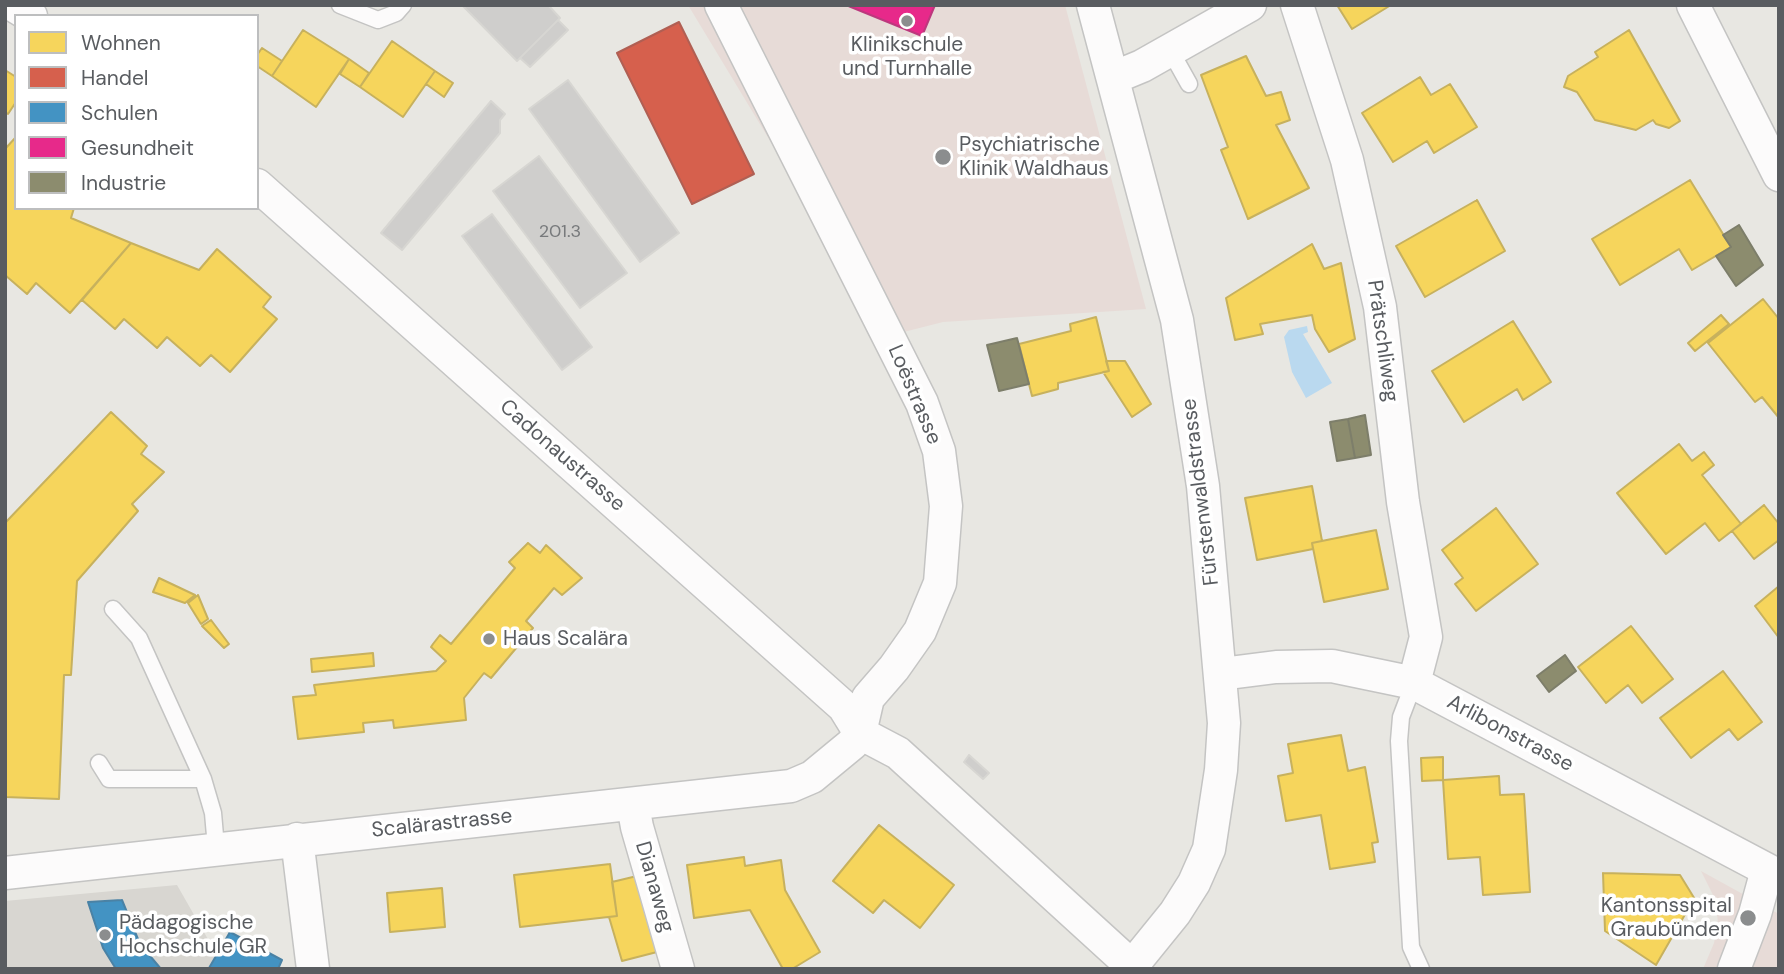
<!DOCTYPE html>
<meta charset="utf-8">
<style>
body{margin:0}
#map{position:relative;width:1784px;height:974px;overflow:hidden;background:#e8e7e2;font-family:"DM Sans",sans-serif}
canvas{display:block}
.frame{position:absolute;inset:0;border:7px solid #595c60;pointer-events:none}
.legend{position:absolute;left:14px;top:14px;width:245px;height:196px;box-sizing:border-box;background:#fff;border:2px solid #bdbebf;margin:0;padding:9px 12px;list-style:none;font-size:21px;color:#595c60}
.legend li{display:flex;align-items:center;gap:14px;height:35px}
.legend b{width:35px;border:2px solid #bdbebf}
</style>
<div id="map">
<canvas width="1784" height="974"></canvas>
<div class="frame"></div>
<ul class="legend">
<li><b style="height:19px;background:#f6d55c"></b>Wohnen</li>
<li><b style="height:19px;background:#d6604d"></b>Handel</li>
<li><b style="height:19px;background:#4393c3"></b>Schulen</li>
<li><b style="height:19px;background:#e7298a"></b>Gesundheit</li>
<li><b style="height:19px;background:#8c8c6e"></b>Industrie</li>
</ul>
</div>
<script>
const ctx = document.querySelector('canvas').getContext('2d');
ctx.lineJoin = 'round';
function fillPath(path, color) { ctx.fillStyle = color; ctx.fill(path, 'evenodd'); }
const poly = rows => new Path2D(rows.map(r => 'M' + r).join(''));
function trace(path, color, width, dash) { ctx.strokeStyle = color; ctx.lineWidth = width; ctx.lineCap = dash ? 'butt' : 'round'; ctx.setLineDash(dash || []); ctx.stroke(path); }
function label(font, color, halo, rows, align = 'center') {
  ctx.font = font + ' "DM Sans",sans-serif'; ctx.lineWidth = 7; ctx.setLineDash([]); ctx.textBaseline = 'middle'; ctx.strokeStyle = halo; ctx.fillStyle = color; for (const [text, x, y, turn = 0] of rows) {
    ctx.save(); ctx.translate(x, y); ctx.rotate((+turn || 0) * Math.PI / 180); ctx.textAlign = isNaN(turn) ? turn : align; if (halo) ctx.strokeText(text, 0, 0); ctx.fillText(text, 0, 0); ctx.restore();
  }
}
const education = poly([
 [177,885,225,969,5,969,5,901]
]);
const medical = poly([
 [688,5,1065,5,1146,309,943,322,888,336],
 [1701,871,1779,914,1779,969,1703,969,1714,943,1718,922,1715,899]
]);
const water = poly([
 [1307,326,1308,332,1303,334,1332,383,1306,398,1292,372,1284,337,1289,330]
]);
const homes = poly([
 [1337,5,1391,5,1352,29,1337,5],
 [303,30,349,59,316,107,272,76,303,30],
 [1629,30,1680,121,1669,128,1656,124,1653,120,1636,130,1595,120,1577,92,1564,87,1568,76,1598,57,1595,52,1629,30],
 [392,41,435,71,403,117,360,87,392,41],
 [262,48,282,61,272,76,257,66,257,55,262,48],
 [1246,56,1266,96,1281,92,1290,120,1276,125,1309,188,1248,219,1221,150,1228,147,1201,75,1246,56],
 [349,59,369,73,360,87,340,74,349,59],
 [5,70,16,77,16,102,8,114,5,112,5,70],
 [435,71,453,83,444,97,426,84,435,71],
 [1420,77,1431,95,1450,84,1477,127,1434,153,1427,141,1393,162,1362,113,1420,77],
 [16,137,16,208,74,208,71,218,131,243,70,313,36,283,27,294,5,275,5,149,16,137],
 [1690,180,1731,247,1692,270,1679,249,1620,285,1592,239,1690,180],
 [1477,200,1505,251,1425,297,1396,246,1477,200],
 [131,243,199,270,217,249,271,297,263,307,277,319,230,372,211,355,200,366,167,337,157,348,124,319,115,329,82,300,131,243],
 [1312,244,1324,269,1341,263,1355,339,1329,352,1315,329,1312,315,1260,324,1263,334,1235,340,1226,298,1312,244],
 [1763,299,1779,319,1779,418,1762,397,1755,402,1708,343,1763,299],
 [1721,315,1729,324,1695,351,1688,343,1721,315],
 [1096,317,1109,371,1058,383,1058,389,1032,396,1019,344,1071,331,1070,324,1096,317],
 [1513,321,1551,382,1523,400,1517,389,1464,422,1432,371,1513,321],
 [1106,361,1125,361,1151,404,1132,417,1103,372,1109,371,1106,361],
 [111,412,147,446,141,454,164,472,132,504,138,511,77,581,71,675,64,675,59,799,5,797,5,523,111,412],
 [1679,444,1692,461,1704,452,1714,465,1702,475,1741,524,1719,541,1705,523,1666,554,1617,493,1679,444],
 [1312,486,1322,541,1312,543,1313,549,1257,560,1245,498,1312,486],
 [1764,505,1779,524,1779,540,1754,559,1732,531,1764,505],
 [1496,508,1538,564,1476,611,1455,584,1463,578,1442,550,1496,508],
 [1376,530,1388,589,1324,602,1312,543,1376,530],
 [528,543,540,553,546,545,582,578,562,595,554,588,526,621,533,628,491,678,484,673,464,698,466,720,394,728,393,720,363,723,364,732,298,739,293,697,316,695,314,685,436,671,446,661,431,647,433,644,440,635,451,644,515,568,509,562,528,543],
 [159,578,195,595,185,603,153,592,159,578],
 [1779,586,1779,638,1755,606,1779,586],
 [198,595,208,619,201,624,188,603,198,595],
 [211,620,229,644,224,648,202,626,211,620],
 [1631,626,1673,679,1642,703,1628,685,1606,703,1578,667,1631,626],
 [373,653,374,666,312,672,311,659,373,653],
 [1723,671,1762,722,1738,740,1729,729,1691,758,1660,718,1723,671],
 [1341,735,1348,771,1365,767,1378,842,1372,843,1375,862,1330,869,1321,815,1286,821,1278,776,1293,773,1288,744,1341,735],
 [1443,757,1443,780,1422,781,1421,758,1443,757],
 [1499,776,1500,795,1524,794,1530,892,1483,895,1480,857,1448,859,1443,780,1499,776],
 [879,825,954,885,920,928,884,900,873,913,833,881,879,825],
 [744,857,745,866,781,860,785,890,820,952,792,969,783,969,750,910,694,918,687,865,744,857],
 [610,864,617,916,520,927,514,875,610,864],
 [1603,873,1680,875,1696,901,1690,912,1687,911,1656,965,1605,931,1603,873],
 [637,876,657,952,622,961,609,917,617,916,612,882,637,876],
 [442,888,445,927,390,932,387,893,442,888]
]);
const shops = poly([
 [679,22,754,174,692,204,617,53,679,22]
]);
const schools = poly([
 [122,900,140,944,161,969,116,969,103,948,88,902,122,900],
 [230,932,282,960,278,969,209,968,230,932]
]);
const health = poly([
 [846,5,935,5,922,36,846,5]
]);
const industry = poly([
 [1739,225,1763,265,1736,286,1716,256,1731,247,1723,235,1739,225],
 [1017,338,1029,384,999,391,987,345,1017,338],
 [1365,415,1371,455,1355,458,1348,419,1365,415],
 [1348,419,1355,458,1337,461,1330,422,1348,419],
 [1565,655,1576,671,1549,692,1537,676,1565,655]
]);
const building = poly([
 [462,5,548,5,560,18,517,61,462,5],
 [558,20,568,30,530,67,520,58,558,20],
 [568,80,679,233,640,262,529,109,568,80],
 [491,101,505,114,500,120,500,133,402,250,381,233,491,101],
 [539,156,627,273,580,308,493,191,539,156],
 [492,214,592,347,562,370,462,236,492,214],
 [969,755,989,773,983,779,964,762,969,755]
]);
const service = poly([
 [340,5,378,20,396,13,403,5],
 [1170,50,1189,84],
 [113,609,139,638,203,779,213,813,216,847],
 [1414,683,1401,717,1399,741,1411,947,1421,969],
 [99,763,109,779,203,779]
]);
const minor = poly([
 [13,5,31,16],
 [1093,5,1177,320,1203,486,1224,723,1221,770,1209,849,1194,883,1175,913,1132,966],
 [1297,5,1347,160,1380,307,1403,502,1426,637,1414,683],
 [1693,5,1779,175],
 [1113,78,1142,66,1250,5],
 [257,185,844,707,860,733],
 [1221,674,1276,667,1332,666,1414,683,1779,876],
 [860,733,898,753,1135,969],
 [633,805,637,827,678,969],
 [297,839,313,969],
 [5,873,791,786,812,777,852,744,860,733,868,698,894,668,920,631,940,583,946,506,939,451,922,403,721,5],
 [1734,969,1755,914,1767,870]
]);
const markers = [
 [907,21,7,"#8b8d8e"],
 [943,157,9,"#8b8d8e"],
 [489,639,7,"#8b8d8e"],
 [1748,918,9,"#8b8d8e"],
 [105,935,7,"#8b8d8e"]
];
const numberNames = [
 ["201.3",560,232]
];
const poiNames = [
 ["Klinikschule",907,45,"center"],
 ["und Turnhalle",907,69,"center"],
 ["Psychiatrische",959,145],
 ["Klinik Waldhaus",959,169],
 ["Haus Scalära",503,639],
 ["Kantonsspital",1732,906,"right"],
 ["Graubünden",1732,930,"right"],
 ["Pädagogische",119,923],
 ["Hochschule GR",119,947]
];
const streetNames = [
 ["Prätschliweg",1382,341,82],
 ["Loëstrasse",914,395,67],
 ["Cadonaustrasse",562,456,41],
 ["Fürstenwaldstrasse",1201,492,-97],
 ["Arlibonstrasse",1510,734,28],
 ["Scalärastrasse",442,824,-6],
 ["Dianaweg",654,887,74]
];
fillPath(education, '#d8d6d1');
fillPath(medical, '#e7dbd7');
fillPath(water, '#bad9ef');
fillPath(homes, '#f6d55c');
trace(homes, '#c7b15d', 2);
fillPath(shops, '#d6604d');
trace(shops, '#b05f53', 2);
fillPath(schools, '#4393c3');
trace(schools, '#4a82a5', 2);
fillPath(health, '#e7298a');
trace(health, '#bc387d', 2);
fillPath(industry, '#8c8c6e');
trace(industry, '#7d7e6a', 2);
fillPath(building, '#cfcecc');
trace(building, '#d7d6d2', 2);
trace(service, '#c4c4c3', 19);
trace(minor, '#c4c4c3', 35);
trace(service, '#fcfbfb', 16);
trace(minor, '#fcfbfb', 32);
for (const [x, y, r, color] of markers) { const dot = new Path2D(); dot.arc(x, y, r, 0, 2 * Math.PI); ctx.fillStyle = color; ctx.fill(dot); trace(dot, '#fff', 2.5); }
label('18px', '#787a7c', null, numberNames);
label('21px', '#595c60', '#fff', poiNames, 'left');
label('21px', '#595c60', '#fff', streetNames);
</script>
